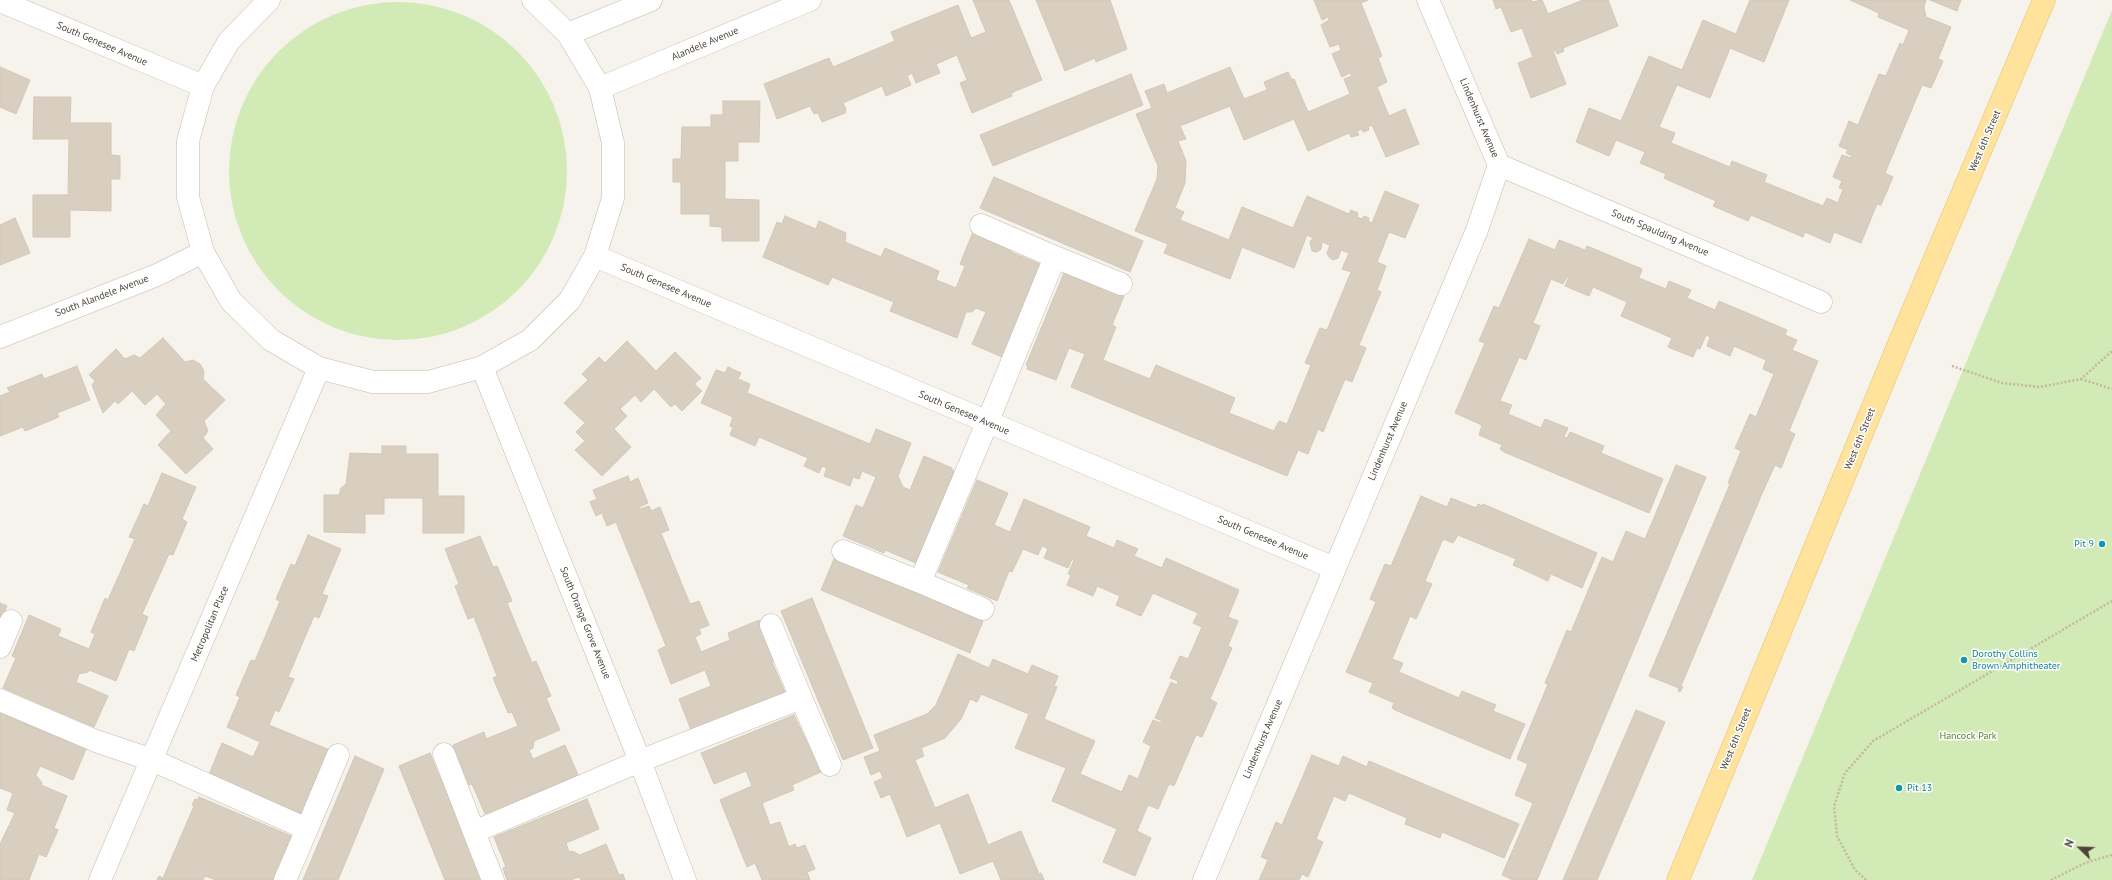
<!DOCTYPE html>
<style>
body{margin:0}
#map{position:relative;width:2112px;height:880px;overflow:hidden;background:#f6f3ec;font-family:"PT Sans",sans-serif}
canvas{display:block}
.north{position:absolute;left:2060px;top:828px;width:40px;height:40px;-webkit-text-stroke:3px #fff;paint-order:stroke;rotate:293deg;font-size:11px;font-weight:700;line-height:16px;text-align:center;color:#4b4439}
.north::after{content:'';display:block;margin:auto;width:14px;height:18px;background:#4b4439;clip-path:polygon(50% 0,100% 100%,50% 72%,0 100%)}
</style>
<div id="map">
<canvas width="2112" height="880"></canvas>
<div class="north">N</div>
</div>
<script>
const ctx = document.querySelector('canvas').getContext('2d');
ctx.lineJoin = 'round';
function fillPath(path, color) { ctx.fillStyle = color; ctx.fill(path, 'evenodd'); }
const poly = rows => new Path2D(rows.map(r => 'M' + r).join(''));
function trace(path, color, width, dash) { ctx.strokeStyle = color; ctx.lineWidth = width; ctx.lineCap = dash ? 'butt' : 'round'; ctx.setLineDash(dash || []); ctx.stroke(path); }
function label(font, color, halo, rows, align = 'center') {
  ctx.font = font + ' "PT Sans",sans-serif'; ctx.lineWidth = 3; ctx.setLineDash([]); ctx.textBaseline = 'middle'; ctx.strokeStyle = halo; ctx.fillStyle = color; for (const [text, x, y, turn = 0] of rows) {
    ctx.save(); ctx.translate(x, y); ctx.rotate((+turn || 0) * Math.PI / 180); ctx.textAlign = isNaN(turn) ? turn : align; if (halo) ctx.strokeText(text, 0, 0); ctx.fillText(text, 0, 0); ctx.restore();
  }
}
const green = poly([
 '229 171a169 169 0 1 1 338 0a169 169 0 1 1-338 0Z',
 [2112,10,2112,880,1752,880]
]);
const building = poly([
 [973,0,1009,0,1042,80,1011,93,1012,96,972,113,960,83,967,80,957,55,936,64,940,73,916,83,912,73,907,76,911,85,886,96,882,86,843,103,846,109,845,113,822,122,818,113,814,114,810,106,777,119,764,84,829,58,833,67,895,41,891,32,958,5,971,38,986,32,973,0],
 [1036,0,1110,0,1127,49,1096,62,1095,58,1065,71,1036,0],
 [1314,0,1368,0,1361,3,1382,56,1378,58,1387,82,1377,87,1389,116,1405,109,1419,144,1386,157,1372,125,1368,127,1369,130,1363,132,1362,129,1357,131,1359,135,1351,137,1349,133,1308,151,1294,119,1244,140,1230,106,1180,126,1186,139,1178,141,1186,161,1185,183,1175,208,1184,212,1180,220,1229,240,1242,207,1293,228,1307,196,1349,214,1351,210,1358,213,1357,217,1362,219,1364,216,1369,218,1368,221,1372,223,1385,191,1419,205,1405,238,1389,232,1377,262,1386,266,1377,290,1381,292,1359,345,1366,348,1352,382,1345,379,1323,432,1318,429,1308,454,1298,450,1287,476,1071,387,1085,354,1069,348,1056,380,1027,369,1028,366,1026,365,1064,273,1124,296,1112,325,1116,327,1103,360,1150,379,1156,365,1235,398,1229,413,1274,431,1279,421,1287,424,1311,365,1305,363,1320,328,1327,330,1351,272,1342,269,1349,253,1341,250,1338,258,1333,260,1329,257,1327,253,1330,245,1322,242,1321,249,1317,252,1312,251,1310,242,1313,238,1307,235,1294,268,1242,247,1230,279,1164,253,1168,244,1135,231,1157,179,1158,166,1136,114,1152,108,1145,91,1164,84,1167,93,1230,67,1244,99,1267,90,1264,82,1288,72,1292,80,1294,79,1308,112,1350,94,1344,79,1352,76,1350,73,1342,77,1332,54,1341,50,1339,44,1330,47,1321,25,1329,20,1328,17,1322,20,1314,0],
 [1493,0,1531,0,1532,2,1542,0,1548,14,1583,0,1608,0,1618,26,1563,48,1564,51,1557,54,1555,50,1553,51,1566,84,1531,98,1518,63,1533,57,1522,28,1511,32,1501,7,1496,9,1493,0],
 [1750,0,1789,0,1764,62,1730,48,1710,98,1677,85,1659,127,1675,133,1671,143,1730,167,1732,161,1767,175,1764,182,1823,206,1827,198,1838,203,1843,189,1839,188,1842,181,1833,177,1842,155,1851,158,1852,156,1846,153,1848,150,1839,146,1849,121,1858,125,1879,74,1886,76,1900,43,1903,45,1909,30,1878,17,1879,13,1850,0,1926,0,1924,7,1926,17,1951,27,1938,59,1943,61,1931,88,1922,85,1885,173,1893,177,1881,205,1877,204,1861,243,1834,232,1830,243,1805,232,1803,237,1751,215,1748,221,1713,206,1716,201,1668,180,1664,178,1666,174,1640,163,1645,152,1616,140,1609,156,1576,142,1589,108,1621,121,1649,56,1682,70,1703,20,1736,34,1750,0],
 [1930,0,1961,0,1957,11,1930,0],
 [0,67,30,80,16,114,0,107,0,67],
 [1131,74,1143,105,993,166,980,135,1131,74],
 [34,97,71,97,70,123,111,123,111,155,120,156,120,179,111,179,111,211,70,210,70,237,33,237,33,195,68,195,69,139,33,139,34,97],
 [723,101,760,101,759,142,738,142,738,161,725,161,725,199,759,200,759,241,722,241,722,227,710,226,710,214,681,214,681,182,673,182,673,159,681,159,682,127,711,127,711,115,723,115,723,101],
 [994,177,1143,241,1130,272,980,208,994,177],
 [785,216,816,229,819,221,846,233,845,242,881,257,885,248,939,271,936,280,956,288,965,266,960,264,973,232,1012,248,1011,252,1040,264,1002,357,972,344,986,312,976,308,972,312,966,312,957,338,890,311,894,302,832,277,828,285,763,257,777,222,782,224,785,216],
 [15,218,30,253,0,265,0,225,15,218],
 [1529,239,1555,250,1559,240,1585,250,1587,246,1642,269,1639,278,1666,289,1669,281,1691,290,1687,298,1715,310,1719,301,1787,330,1785,335,1797,340,1792,350,1818,361,1789,431,1795,434,1781,468,1775,465,1761,496,1681,686,1683,687,1680,692,1678,691,1679,688,1649,676,1730,484,1728,483,1741,451,1735,448,1750,414,1756,417,1774,374,1763,369,1766,360,1734,346,1730,356,1707,346,1710,337,1706,335,1700,349,1697,348,1693,357,1668,347,1672,338,1621,316,1627,302,1593,287,1589,296,1565,286,1569,277,1567,277,1563,284,1551,279,1533,323,1540,326,1526,360,1519,357,1500,401,1512,405,1508,414,1541,428,1545,419,1568,428,1564,437,1567,438,1570,432,1604,446,1601,453,1663,479,1649,513,1504,452,1500,449,1502,445,1479,435,1482,425,1455,413,1485,343,1479,341,1494,306,1499,308,1529,239],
 [163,338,185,362,193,360,200,364,204,371,203,379,225,400,204,421,208,431,203,438,213,449,186,474,158,445,171,431,156,415,166,404,157,394,145,405,132,391,118,404,115,401,103,413,92,385,95,381,89,375,116,349,125,359,134,355,140,358,163,338],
 [627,341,656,371,675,352,701,378,694,384,702,391,682,411,675,404,671,407,654,389,641,402,635,395,620,409,627,416,614,429,631,447,602,476,575,450,585,441,576,432,585,423,564,403,588,380,582,374,599,357,605,363,627,341],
 [77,366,90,400,57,413,59,417,25,431,23,427,0,436,0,396,10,392,7,388,42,374,44,379,77,366],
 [728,367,741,373,738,379,750,384,747,393,870,444,876,429,911,443,898,476,903,487,910,490,924,456,952,468,952,470,954,471,916,563,885,550,884,553,843,536,856,505,863,508,876,477,862,471,859,479,853,477,850,486,824,476,827,468,822,466,819,473,804,466,808,458,759,437,755,446,730,435,733,427,730,426,733,417,701,403,716,370,725,373,728,367],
 [382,446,406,446,406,454,438,454,438,496,464,496,464,533,423,533,423,498,384,498,384,514,365,514,365,533,324,532,324,495,339,495,341,488,346,484,350,453,382,454,382,446],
 [1676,465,1706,477,1537,880,1513,880,1502,875,1533,803,1515,795,1528,764,1517,759,1548,684,1545,683,1567,630,1571,632,1602,557,1613,562,1626,531,1645,539,1676,465],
 [162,473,196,487,182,519,187,522,173,555,169,554,142,614,148,617,134,651,129,649,116,681,89,670,88,672,79,674,76,682,108,696,94,727,3,688,16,658,12,656,29,615,61,629,58,636,89,649,95,634,91,632,105,598,108,600,135,539,129,537,144,504,148,506,162,473],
 [628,476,630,482,638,478,648,503,639,507,640,509,649,506,651,511,660,507,669,530,661,533,690,604,699,601,709,625,699,629,701,634,695,637,701,652,730,640,728,633,759,620,775,660,772,662,785,692,691,730,679,699,711,686,705,670,671,684,658,650,666,646,616,522,607,526,602,513,596,516,590,502,597,499,593,490,628,476],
 [977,480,1008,493,994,525,1010,532,1024,499,1090,527,1086,536,1114,548,1117,540,1138,549,1134,556,1162,568,1166,558,1239,590,1228,617,1238,621,1228,646,1232,648,1210,699,1217,703,1202,737,1196,735,1174,786,1169,784,1158,809,1148,805,1137,831,1151,838,1135,876,1103,862,1117,829,1052,801,1066,768,1015,748,1029,714,981,694,977,702,970,699,961,719,945,738,921,748,924,756,915,760,935,808,968,794,988,845,1021,831,1039,874,1041,873,1044,880,1001,880,993,861,960,874,940,823,907,837,890,794,881,798,874,782,883,778,880,771,871,775,864,757,880,751,874,735,927,714,936,705,958,654,989,668,993,659,1028,674,1032,665,1058,676,1054,686,1057,687,1044,719,1095,741,1080,774,1122,792,1129,775,1138,779,1151,746,1143,742,1153,720,1161,723,1162,721,1155,718,1171,682,1177,685,1178,681,1170,678,1180,656,1188,659,1202,627,1193,623,1198,613,1153,593,1141,616,1116,605,1120,596,1097,586,1093,596,1067,585,1071,575,1068,574,1074,560,1072,559,1068,568,1044,558,1048,549,1042,546,1038,555,1023,549,1012,572,1009,571,997,601,967,588,969,585,938,572,977,480],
 [1421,496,1447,507,1451,498,1476,508,1478,504,1482,506,1483,504,1597,553,1582,588,1551,574,1548,581,1513,565,1516,559,1458,535,1453,543,1443,539,1425,581,1432,584,1416,619,1410,616,1392,659,1403,663,1399,672,1459,698,1462,691,1496,705,1493,711,1525,724,1510,759,1395,710,1392,708,1394,703,1369,692,1373,683,1346,672,1376,602,1370,599,1385,564,1391,566,1421,496],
 [308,535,341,549,322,594,328,596,319,618,314,616,288,677,294,679,279,712,275,710,269,725,332,751,318,784,314,783,302,814,210,775,210,772,222,743,253,757,260,742,227,727,240,697,236,695,251,660,255,661,280,601,276,599,291,564,295,566,308,535],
 [480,536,493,567,497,566,512,601,507,603,532,663,536,661,551,696,546,698,560,730,534,741,533,748,529,750,533,759,565,745,578,775,485,814,472,784,469,785,453,745,484,732,486,739,518,726,512,712,508,713,493,678,497,676,474,617,468,619,455,586,459,584,445,549,480,536],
 [834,559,983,621,970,653,821,590,834,559],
 [812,598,873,748,843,760,781,611,812,598],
 [0,603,7,606,0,621,0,603],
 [1636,710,1665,722,1597,880,1563,880,1636,710],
 [0,713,86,749,73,780,40,766,36,775,42,783,41,785,67,796,54,828,58,830,46,857,39,854,29,880,0,880,0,844,15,813,7,810,13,793,0,788,0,713],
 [794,715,821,772,792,785,794,790,762,803,770,825,780,822,789,847,795,844,797,848,805,845,815,869,807,872,810,880,762,880,755,863,747,867,720,800,752,786,746,771,714,784,701,753,794,715],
 [430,753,482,880,445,880,399,766,430,753],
 [1312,755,1339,766,1343,756,1367,767,1369,761,1519,824,1504,858,1442,832,1440,838,1405,824,1407,818,1349,793,1345,801,1334,796,1316,839,1323,842,1308,877,1302,874,1299,880,1259,880,1268,860,1261,857,1276,822,1282,825,1312,755],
 [355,756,384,769,338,880,303,880,355,756],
 [199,797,291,836,278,867,281,868,277,880,216,880,205,876,203,880,157,880,159,876,163,878,194,806,192,805,195,799,198,800,199,797],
 [587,799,599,829,566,843,569,852,572,851,580,855,606,844,619,875,623,874,625,880,581,880,579,877,571,880,507,880,503,868,506,867,494,837,587,799]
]);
const path = poly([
 [1952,366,2002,383,2040,387,2081,379,2112,351],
 [2081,379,2112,389],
 [1866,880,1855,870,1837,836,1834,806,1845,773,1873,741,2112,601],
 [2051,880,2085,863,2112,855]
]);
const minor = poly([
 [269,0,229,41,203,86,188,141,188,197,203,252,231,301,271,340,319,368,373,382,428,382,482,367,530,340,570,300,595,256,613,198,613,143,600,88,568,34,533,0],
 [0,1,203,86],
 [568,34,651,0],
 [600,88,810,0],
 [1499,165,1821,302],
 [595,256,1334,568],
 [1055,257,1121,284],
 [0,337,157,275,203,252],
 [482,367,640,761,685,880],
 [843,551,920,582,987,423,1055,257,981,225],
 [920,582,983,609],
 [0,647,11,621],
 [801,698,830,765],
 [0,700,96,741,152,760,307,829,285,880],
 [444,754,474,832],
 [307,829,338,755],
 [100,880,319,368],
 [493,880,474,832,640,761,801,698,771,625],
 [1204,880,1477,230,1499,165,1428,0]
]);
const major = poly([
 [1678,880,1900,341,2044,0]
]);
const markers = [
 [2102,544,4,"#0f9aa8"],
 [1964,660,4,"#0f9aa8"],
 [1899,788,4,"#0f9aa8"]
];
const streetNames = [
 ["South Genesee Avenue",102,44,23],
 ["Alandele Avenue",705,44,-23],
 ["Lindenhurst Avenue",1479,118,67],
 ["West 6th Street",1985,141,-67],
 ["South Spaulding Avenue",1660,233,23],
 ["South Genesee Avenue",666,286,23],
 ["South Alandele Avenue",102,296,-21],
 ["South Genesee Avenue",964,413,23],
 ["West 6th Street",1860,439,-68],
 ["Lindenhurst Avenue",1388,441,-67],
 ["South Genesee Avenue",1263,538,23],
 ["South Orange Grove Avenue",585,623,68],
 ["Metropolitan Place",210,624,-67],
 ["Lindenhurst Avenue",1263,739,-67],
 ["West 6th Street",1736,739,-68]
];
const cultureNames = [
 ["Pit 9",2094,544,"right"],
 ["Dorothy Collins",1972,654],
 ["Brown Amphitheater",1972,666],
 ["Pit 13",1907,788]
];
const parkNames = [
 ["Hancock Park",1968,736]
];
fillPath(green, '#d2eab5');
fillPath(building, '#d8cfc1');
trace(building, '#d3c7b4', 1);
trace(minor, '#c2bbae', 23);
trace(major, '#e6c16a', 23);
trace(path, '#c4b79f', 2.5, [2, 2]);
trace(minor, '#fff', 22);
trace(major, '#ffe39c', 22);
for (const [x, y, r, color] of markers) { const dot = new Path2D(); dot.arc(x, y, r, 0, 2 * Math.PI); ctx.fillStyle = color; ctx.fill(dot); trace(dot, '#fff', 1.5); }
label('10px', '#4b4439', '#fff', streetNames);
label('10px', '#0d838f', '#fff', cultureNames, 'left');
label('10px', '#4a7f2a', '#fff', parkNames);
</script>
